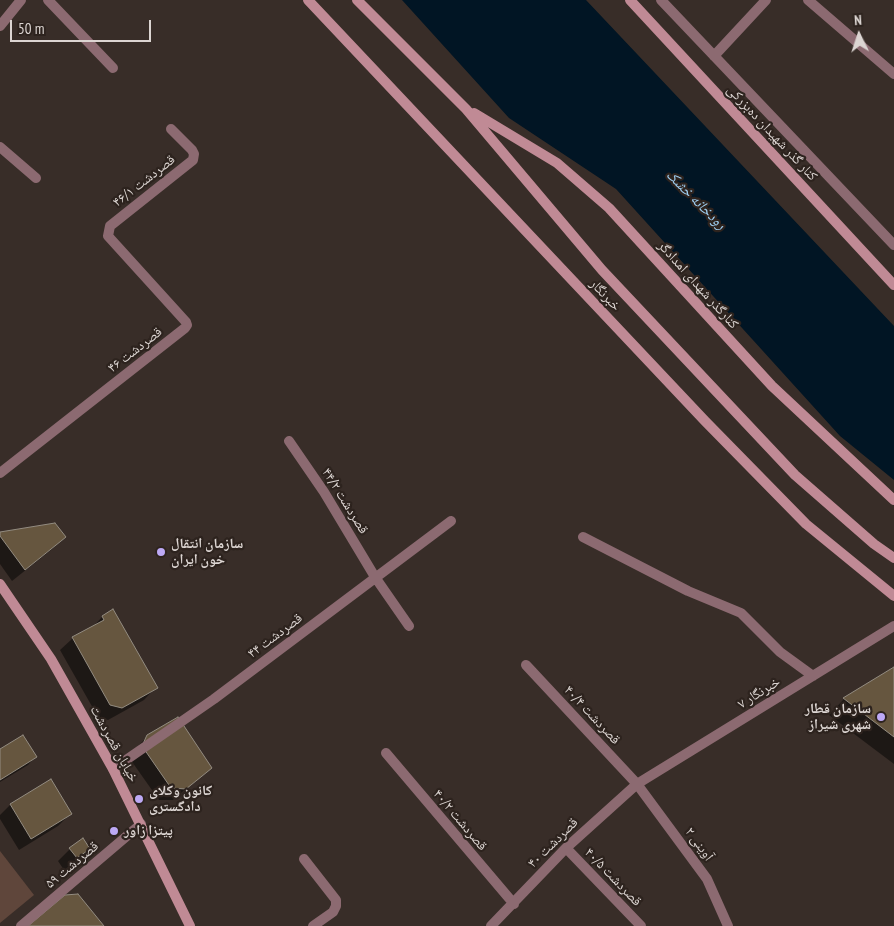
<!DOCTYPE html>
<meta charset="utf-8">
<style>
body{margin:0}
#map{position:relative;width:894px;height:926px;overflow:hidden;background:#382d28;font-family:"PT Sans Narrow",sans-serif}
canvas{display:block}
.north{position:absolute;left:834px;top:10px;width:50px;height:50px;-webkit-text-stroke:4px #2d231e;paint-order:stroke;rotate:356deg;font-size:14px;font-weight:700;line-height:20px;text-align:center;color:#dcd5d2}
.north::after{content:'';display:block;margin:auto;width:18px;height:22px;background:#dcd5d2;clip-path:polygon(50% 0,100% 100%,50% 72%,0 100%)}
.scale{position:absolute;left:10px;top:20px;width:141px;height:22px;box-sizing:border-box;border:2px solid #dcd5d2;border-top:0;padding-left:6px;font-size:15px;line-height:18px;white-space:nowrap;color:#dcd5d2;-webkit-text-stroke:4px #2d231e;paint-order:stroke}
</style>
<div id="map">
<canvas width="894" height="926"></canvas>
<div class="north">N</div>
<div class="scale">50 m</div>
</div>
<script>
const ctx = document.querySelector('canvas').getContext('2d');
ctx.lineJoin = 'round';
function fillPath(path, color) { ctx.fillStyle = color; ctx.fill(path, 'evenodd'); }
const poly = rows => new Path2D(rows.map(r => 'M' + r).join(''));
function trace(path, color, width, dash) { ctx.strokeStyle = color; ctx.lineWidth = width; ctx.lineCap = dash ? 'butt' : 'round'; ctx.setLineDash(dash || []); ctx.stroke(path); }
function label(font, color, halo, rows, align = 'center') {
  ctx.font = font + ' "PT Sans Narrow","Noto Naskh Arabic",sans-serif'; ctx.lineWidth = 4.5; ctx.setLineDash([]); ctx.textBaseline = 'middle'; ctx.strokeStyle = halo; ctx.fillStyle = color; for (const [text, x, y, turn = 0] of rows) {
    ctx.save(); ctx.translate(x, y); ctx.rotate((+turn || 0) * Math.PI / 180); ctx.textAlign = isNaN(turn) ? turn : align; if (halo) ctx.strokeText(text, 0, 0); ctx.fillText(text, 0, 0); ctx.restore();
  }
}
const green = poly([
 [0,851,34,895,0,923]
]);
const water = poly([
 [402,0,586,0,894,326,894,480,840,436,616,189,509,118]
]);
const shadow = poly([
 [0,533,64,537,52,549,12,581,0,564],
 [102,617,156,687,144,700,108,720,98,717,60,650,73,638,92,628],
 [894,668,894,764,829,715,844,699],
 [148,736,210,768,173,800,159,800,130,759,135,749],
 [0,751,35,757,28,765,0,782],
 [50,781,70,814,58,826,19,850,0,819,0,815,10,805],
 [83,840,89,849,77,861,64,870,58,861,70,849]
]);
const building = poly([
 [55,523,66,537,25,570,0,536,0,532,55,523],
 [113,609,158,688,122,708,110,705,72,637,104,620,102,616,113,609],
 [894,667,894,737,843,698,894,667],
 [178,717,212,768,186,789,171,788,142,746,147,735,178,717],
 [23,735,37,757,0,780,0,749,23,735],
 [51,779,72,814,31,839,10,804,51,779],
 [83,838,90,849,77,858,69,848,83,838],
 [78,894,104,926,28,926,65,895,78,894]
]);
const minor = poly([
 [48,0,113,68],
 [661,0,894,245],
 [808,0,894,74],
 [0,26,21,0],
 [714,56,766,0],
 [0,147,36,178],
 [289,441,324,492,375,577,409,626],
 [0,473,185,328,187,325,186,322,108,236,110,226,193,160,194,154,192,150,171,129],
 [583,537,688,591,741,613,780,652,813,676],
 [526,665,637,784,707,879,728,926],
 [386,753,514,904],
 [113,769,214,699,451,521],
 [566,848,641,926],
 [304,859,336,900,336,906,333,912,313,926],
 [491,926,566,848,637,784,894,626]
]);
const tertiary = poly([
 [21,926,141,824]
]);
const secondary = poly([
 [308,0,705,421,806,524,894,596],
 [357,0,466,109,602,270,795,475,874,544,894,558],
 [630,0,894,285],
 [474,113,557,163,609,208,772,386,894,500],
 [0,584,51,659,113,769,190,926]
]);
const markers = [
 [161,552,5,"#bda9f5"],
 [881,717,5,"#bda9f5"],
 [139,799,5,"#bda9f5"],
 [114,831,5,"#bda9f5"]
];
const streetNames = [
 ["کنار گذر شهیدان ده‌بزرکی",772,133,47],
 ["۴۶/۱ قصردشت",144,181,-38],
 ["کنارگذر شهدای امدادگر",698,285,48],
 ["خبرنگار",605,295,47],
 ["۴۶ قصردشت",135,350,-38],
 ["۴۴/۲ قصردشت",345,501,58],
 ["۴۴ قصردشت",275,636,-37],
 ["۷ خبرنگار",759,693,-32],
 ["۴۰/۴ قصردشت",592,715,47],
 ["خیابان قصردشت",114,744,61],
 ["۴۰/۲ قصردشت",460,820,50],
 ["۴۰ قصردشت",553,843,-45],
 ["۲ آوینی",699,844,54],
 ["۵۹ قصردشت",72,865,-40],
 ["۴۰/۵ قصردشت",613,877,46]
];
const poiNames = [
 ["سازمان انتقال",171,544],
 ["خون ایران",171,560],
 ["سازمان قطار",871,709,"right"],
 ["شهری شیراز",871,725,"right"],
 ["کانون وکلای",149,791],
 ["دادگستری",149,807],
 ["پیتزا زاور",124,831]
];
const waterNames = [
 ["رودخانه خشک",696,200,45]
];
fillPath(green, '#5f463b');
fillPath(water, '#011524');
fillPath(shadow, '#0007');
fillPath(building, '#66563f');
trace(building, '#938c81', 1);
trace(minor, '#8c6a71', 10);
trace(tertiary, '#8c6a71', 10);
trace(secondary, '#c08a95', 10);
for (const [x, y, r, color] of markers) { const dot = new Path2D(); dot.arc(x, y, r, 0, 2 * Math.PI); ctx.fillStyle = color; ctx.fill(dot); trace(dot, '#2d231e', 2); }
label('14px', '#dcd5d2', '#2d231e', streetNames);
label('bold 14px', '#dcd5d2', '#2d231e', poiNames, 'left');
label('italic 15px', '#9ecef1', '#2d231e', waterNames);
</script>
